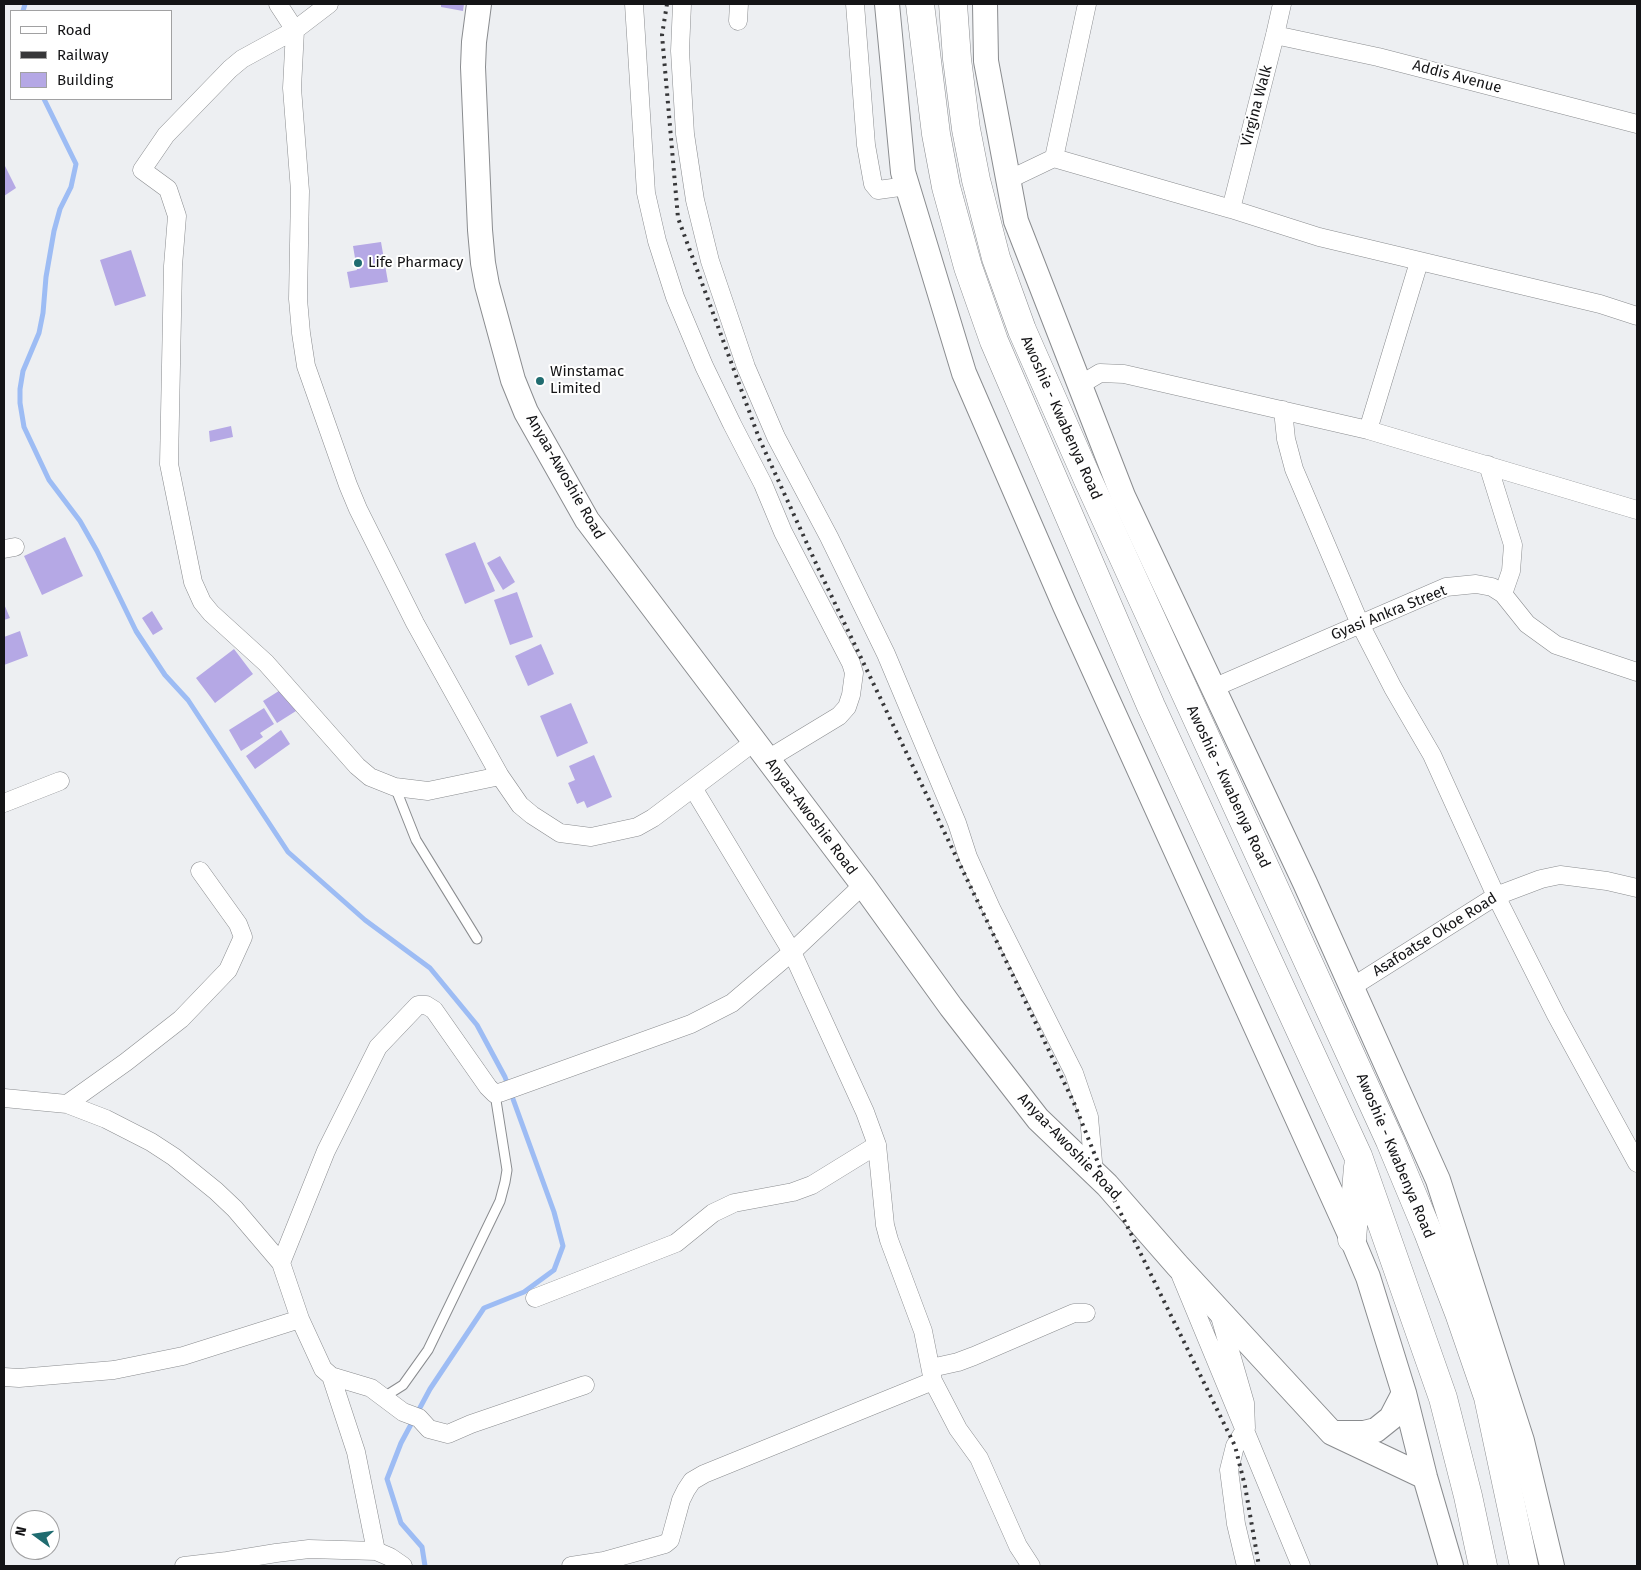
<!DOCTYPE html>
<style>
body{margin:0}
#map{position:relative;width:1641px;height:1570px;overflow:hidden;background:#edeff2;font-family:"Fira Sans",sans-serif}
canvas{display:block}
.frame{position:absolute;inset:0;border:5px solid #141416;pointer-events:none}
.legend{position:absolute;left:10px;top:10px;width:162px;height:90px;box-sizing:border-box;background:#fff;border:1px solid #a1a1a2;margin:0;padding:6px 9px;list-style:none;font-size:15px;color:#141416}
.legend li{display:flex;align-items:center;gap:10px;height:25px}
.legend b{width:25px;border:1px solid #a1a1a2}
.north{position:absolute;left:10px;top:1510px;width:50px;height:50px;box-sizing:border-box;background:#fff;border:1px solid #a1a1a2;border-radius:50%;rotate:284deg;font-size:14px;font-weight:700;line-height:20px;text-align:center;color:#141416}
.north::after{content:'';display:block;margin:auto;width:18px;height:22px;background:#206c70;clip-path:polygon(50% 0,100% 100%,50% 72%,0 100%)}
</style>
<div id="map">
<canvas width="1641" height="1570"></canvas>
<div class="frame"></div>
<ul class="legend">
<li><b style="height:6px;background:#fff"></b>Road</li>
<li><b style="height:6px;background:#373739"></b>Railway</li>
<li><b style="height:14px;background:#b5a8e5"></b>Building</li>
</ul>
<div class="north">N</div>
</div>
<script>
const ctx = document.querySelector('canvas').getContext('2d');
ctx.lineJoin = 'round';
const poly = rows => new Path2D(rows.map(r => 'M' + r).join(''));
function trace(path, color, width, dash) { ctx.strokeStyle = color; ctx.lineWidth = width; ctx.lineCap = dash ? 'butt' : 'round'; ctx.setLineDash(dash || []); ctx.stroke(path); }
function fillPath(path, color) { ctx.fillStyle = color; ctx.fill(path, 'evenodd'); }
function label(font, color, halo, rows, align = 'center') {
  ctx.font = font + ' "Fira Sans",sans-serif'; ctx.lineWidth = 4; ctx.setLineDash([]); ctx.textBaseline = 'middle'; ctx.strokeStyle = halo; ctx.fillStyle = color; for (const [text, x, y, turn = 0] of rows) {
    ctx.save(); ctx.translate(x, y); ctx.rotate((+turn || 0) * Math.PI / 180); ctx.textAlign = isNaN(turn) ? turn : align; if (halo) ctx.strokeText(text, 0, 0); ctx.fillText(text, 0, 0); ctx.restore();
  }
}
const stream = poly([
 [23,11,25,4],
 [44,99,76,164,71,187,60,209,54,231,46,277,43,313,39,333,23,371,20,389,20,403,24,427,49,480,80,521,97,551,136,631,165,675,188,700,288,852,365,920,430,968,477,1025,505,1077,554,1212,563,1246,554,1270,524,1292,484,1308,430,1389,401,1443,387,1479,401,1523,422,1547,425,1566]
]);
const building = poly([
 [441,4,464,4,463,11,441,7],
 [4,164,16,188,4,196],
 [381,242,388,282,350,288,347,272,357,270,353,246],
 [131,250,146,296,115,306,100,260],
 [231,426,233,437,210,442,209,431],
 [65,537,83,576,42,595,24,556],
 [475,542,495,591,465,604,445,554],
 [500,556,515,582,503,590,487,563],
 [517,592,533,637,510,645,494,600],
 [4,604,10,618,4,620],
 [152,611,163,629,153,635,142,618],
 [20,631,28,656,4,665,4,637],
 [541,644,554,674,528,686,515,656],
 [234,649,253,674,215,703,196,678],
 [282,689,296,711,277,723,263,701],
 [571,703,588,743,557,757,540,716],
 [264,708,274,724,260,733,263,737,241,751,229,730],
 [281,730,290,744,255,769,246,756],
 [594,755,612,797,587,808,584,801,577,804,568,783,575,780,569,766]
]);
const lane = poly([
 [395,787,416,840,477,939],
 [384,1397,403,1385,428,1350,500,1201,505,1182,507,1170,495,1094]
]);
const street = poly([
 [278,4,295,30,242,59,230,69,166,135,142,170,168,189,177,216,173,266,169,464,193,582,202,602,211,613,266,663,357,766,370,777,395,787,428,791,500,776],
 [329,4,295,30,292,88,300,191,298,299,301,333,306,366,348,485,358,509,415,623,500,776,520,805,532,815,560,833,591,837,637,827,653,818,754,742],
 [634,4,646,193,657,241,675,297,704,366,732,424,763,484,783,532,851,663,854,673,851,695,847,707,839,716,768,759],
 [682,4,680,51,685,134,695,200,710,261,746,367,776,437,829,537,886,654,957,823,968,857,991,908,1074,1073,1089,1117,1094,1173],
 [855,4,866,145,873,184,878,190,907,186],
 [738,21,739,4],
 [1275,35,1378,57,1637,124],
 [1054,158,1087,4],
 [1008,180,1054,158,1231,209,1319,237,1600,304,1637,316],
 [1231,209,1275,35,1282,4],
 [1080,385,1100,373,1124,374,1368,430,1637,510],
 [1283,410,1286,439,1294,469,1360,624,1393,688,1432,755,1496,896,1556,1015,1637,1163],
 [1368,430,1419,262],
 [1488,465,1513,545,1511,571,1503,594],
 [4,549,15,547],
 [1213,688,1446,587,1476,584,1492,587,1503,594,1527,624,1556,645,1637,672],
 [693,788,792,952,865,1112,877,1145,885,1225,889,1240,923,1331,933,1381,958,1429,979,1458,1018,1546,1031,1566],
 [4,803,60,781],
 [1352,987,1496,896,1541,879,1560,875,1607,881,1637,888],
 [4,1098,67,1104,106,1119,151,1142,174,1157,216,1191,235,1209,281,1263,300,1319,323,1369,331,1376,356,1452,376,1551],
 [67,1104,126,1062,181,1019,228,970,243,937,238,924,200,871],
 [281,1263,326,1151,378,1047,418,1005,426,1005,434,1010,488,1087,495,1094,502,1092,691,1024,732,1003,792,952,863,885],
 [1181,1276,1301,1566],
 [535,1298,676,1243,713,1213,734,1203,793,1192,812,1185,877,1145],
 [1219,1313,1245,1403,1246,1428,1235,1446,1229,1470,1236,1524,1246,1566],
 [931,1368,958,1362,974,1356,1074,1313,1086,1313],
 [331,1376,371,1388,403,1412,419,1418,429,1429,448,1434,471,1424,585,1385],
 [4,1377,19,1378,114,1370,183,1356,300,1319],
 [184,1566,227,1561,276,1553,309,1549,376,1551,390,1557,403,1566],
 [571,1566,604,1561,665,1544,670,1540,672,1533,681,1500,686,1490,692,1481,704,1474,933,1381]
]);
const secondary = poly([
 [479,4,474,42,473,67,480,230,483,263,487,285,513,380,526,412,587,520,863,885,951,1007,1038,1119,1107,1185,1177,1265,1332,1433,1425,1477],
 [887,4,903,172,964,373,1065,606,1352,1239,1368,1277,1404,1393,1425,1477,1451,1566],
 [985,4,986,61,1016,221,1123,496,1305,883,1438,1180,1522,1441,1552,1566],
 [1337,1433,1364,1433,1376,1430,1391,1418,1404,1393]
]);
const primary = poly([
 [920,4,936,134,946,187,968,267,994,341,1151,706,1358,1156,1443,1398,1468,1496,1483,1566],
 [953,4,957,59,966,129,976,180,996,258,1022,330,1088,480,1390,1141,1428,1232,1459,1313,1488,1397,1524,1566],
 [1352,1239,1358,1167]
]);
const rail = poly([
 [667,4,662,35,678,218,759,438,819,570,1074,1103,1107,1185,1235,1446,1245,1486,1259,1566]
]);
const markers = [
 [358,263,5,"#206c70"],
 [540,381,5,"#206c70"]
];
const streetNames = [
 ["Addis Avenue",1457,77,15],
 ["Virgina Walk",1257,106,-75],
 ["Awoshie - Kwabenya Road",1061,418,66],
 ["Anyaa-Awoshie Road",565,477,60],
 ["Gyasi Ankra Street",1389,613,-22],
 ["Awoshie - Kwabenya Road",1228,787,65],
 ["Anyaa-Awoshie Road",811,817,53],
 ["Asafoatse Okoe Road",1435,935,-32],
 ["Anyaa-Awoshie Road",1069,1147,46],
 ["Awoshie - Kwabenya Road",1395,1156,67]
];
const poiNames = [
 ["Life Pharmacy",368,263],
 ["Winstamac",550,372],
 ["Limited",550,389]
];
trace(stream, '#9dbcf4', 5);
fillPath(building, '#b5a8e5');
trace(lane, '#8a8c8f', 11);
trace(street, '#8a8c8f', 19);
trace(secondary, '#8a8c8f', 26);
trace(primary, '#8a8c8f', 29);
trace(lane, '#fff', 9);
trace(street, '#fff', 18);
trace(secondary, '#fff', 24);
trace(primary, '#fff', 28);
trace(rail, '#373739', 4, [2.5, 5]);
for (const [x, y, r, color] of markers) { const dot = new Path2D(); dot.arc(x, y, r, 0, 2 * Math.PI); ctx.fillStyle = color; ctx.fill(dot); trace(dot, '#fff', 2); }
label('15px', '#141416', '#fff', streetNames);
label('15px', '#141416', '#fff', poiNames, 'left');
</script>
